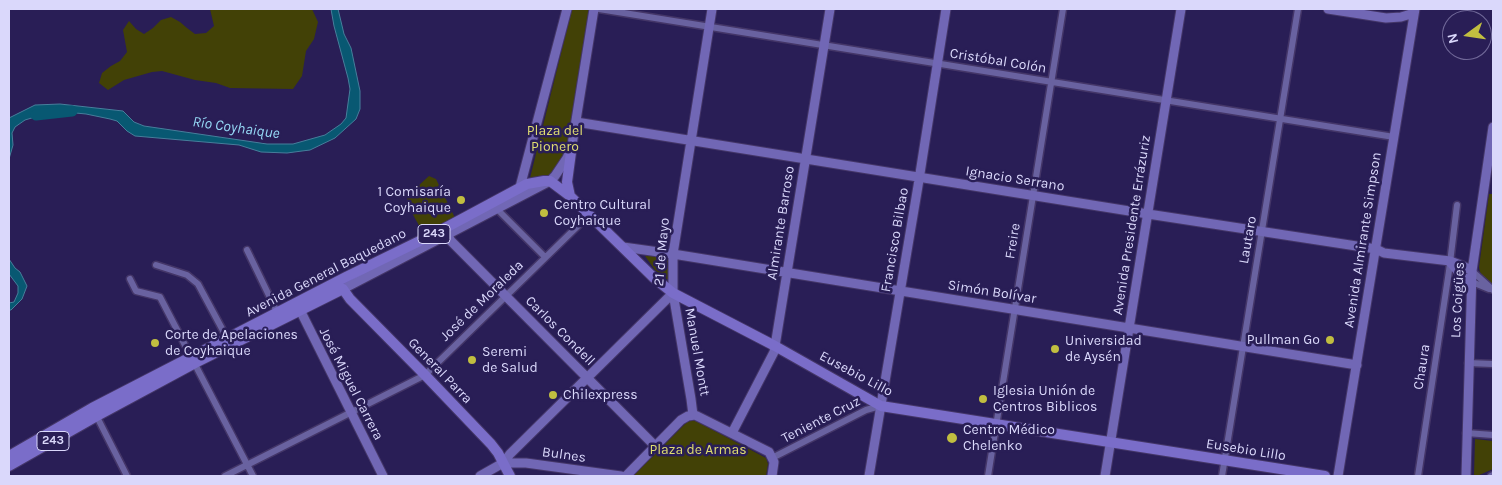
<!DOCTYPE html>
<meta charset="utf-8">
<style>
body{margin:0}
#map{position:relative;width:1502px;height:485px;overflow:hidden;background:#291e56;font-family:Karla,sans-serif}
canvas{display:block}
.frame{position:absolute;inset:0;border:10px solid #dad8fb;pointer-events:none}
.north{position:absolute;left:1442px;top:10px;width:50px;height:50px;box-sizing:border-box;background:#291e56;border:1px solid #706898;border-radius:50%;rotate:256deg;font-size:14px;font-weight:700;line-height:20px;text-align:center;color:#dad8fb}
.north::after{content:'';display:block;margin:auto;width:18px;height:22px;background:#c1be40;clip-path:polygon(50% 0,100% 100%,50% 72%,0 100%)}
</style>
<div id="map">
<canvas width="1502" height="485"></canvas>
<div class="frame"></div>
<div class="north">N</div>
</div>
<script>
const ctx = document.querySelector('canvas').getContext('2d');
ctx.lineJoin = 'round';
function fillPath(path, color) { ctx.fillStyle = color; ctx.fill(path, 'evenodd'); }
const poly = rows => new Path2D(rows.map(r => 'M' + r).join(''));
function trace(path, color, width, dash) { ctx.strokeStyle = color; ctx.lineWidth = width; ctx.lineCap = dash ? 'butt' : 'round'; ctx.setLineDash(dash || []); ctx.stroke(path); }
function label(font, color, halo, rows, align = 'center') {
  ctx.font = font + ' Karla,sans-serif'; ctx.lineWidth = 5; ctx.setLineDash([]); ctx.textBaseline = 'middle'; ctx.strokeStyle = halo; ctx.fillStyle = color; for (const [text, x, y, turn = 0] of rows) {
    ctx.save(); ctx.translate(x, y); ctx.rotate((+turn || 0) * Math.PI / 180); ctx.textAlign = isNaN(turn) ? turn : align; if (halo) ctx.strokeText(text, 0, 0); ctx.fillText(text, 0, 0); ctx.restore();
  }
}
const green = poly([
 [210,9,312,9,318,22,314,39,306,51,302,76,293,89,230,88,216,83,195,80,162,71,152,72,124,80,108,90,99,83,102,73,111,66,120,61,127,52,123,30,129,21,136,29,144,34,153,28,161,20,171,17,180,22,187,28,195,34,206,33,214,26],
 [572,9,590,9,574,114,566,152,550,176,529,182],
 [429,176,436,179,456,220,425,236,408,206,407,196],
 [1489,194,1493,194,1493,285,1483,277,1480,272,1479,267],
 [652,255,668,259,668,280,655,270,645,256],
 [694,420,766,458,768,464,766,476,633,476,687,422],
 [1475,439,1493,441,1493,469,1477,476,1474,476]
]);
const water = poly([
 [331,9,338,9,344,34,351,48,360,91,360,109,356,119,335,138,310,150,302,151,287,153,261,152,239,145,135,136,127,131,117,121,110,119,86,114,55,111,25,120,15,127,12,133,13,145,9,159,9,118,35,105,60,104,123,111,134,122,144,126,267,144,293,144,325,135,341,124,346,118,350,89,348,78,334,26,331,9],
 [9,259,15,268,20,272,27,286,22,299,11,310,9,310,9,303,14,302,18,293,18,286,9,274,9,259]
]);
const river = poly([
 [36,115,72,111]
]);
const street = poly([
 [599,9,1394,137],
 [497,209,545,257],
 [247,250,277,312],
 [156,265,187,275,198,284,227,338],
 [1472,271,1493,290],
 [130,279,136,291,160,297,253,476],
 [1472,282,1489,289],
 [1468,363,1493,364],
 [95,413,127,476],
 [1466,433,1493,435],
 [772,458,866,410,880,406],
 [225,476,425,375,589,215],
 [988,476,1063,9],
 [1222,476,1298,9],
 [1418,476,1449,271,1457,205],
 [1491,476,1493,475]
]);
const secondary = poly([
 [1328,9,1386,18,1401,17,1414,13],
 [576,122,1148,214,1376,249,1384,253,1450,261,1463,266,1472,271],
 [520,187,567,9],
 [444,230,451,241,655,446],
 [623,247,673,254,1357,365],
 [1450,262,1463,277,1472,282],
 [343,289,550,181,555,176,567,158,572,145,594,9],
 [298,306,383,476],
 [693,415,691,399,673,293,673,254,712,9],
 [732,433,774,352,775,346,830,9],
 [503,463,526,463,621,476],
 [480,476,503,463,510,454,673,293],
 [626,476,681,420,688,416,695,415,769,452,774,462,772,476],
 [869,476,918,186,946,9],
 [1105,476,1181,9],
 [1338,476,1415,9],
 [1466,476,1472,271,1493,127]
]);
const primary = poly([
 [570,196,567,182,572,145],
 [343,289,350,299,425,375,491,444,498,453,510,476],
 [9,456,92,408,346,277,434,234,527,184,544,181,550,181,570,196,653,277,673,293,775,346,881,406,1325,476],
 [9,466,97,416,195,363,343,289]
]);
const markers = [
 [461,200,5,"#c1be40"],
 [544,213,5,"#c1be40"],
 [1330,340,5,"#c1be40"],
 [155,343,5,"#c1be40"],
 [1055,349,5,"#c1be40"],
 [472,360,5,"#c1be40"],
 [553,395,5,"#c1be40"],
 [983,399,5,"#c1be40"],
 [952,438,6,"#c1be40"]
];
const shields = [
 [434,234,32],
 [53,441,32]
];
const shieldNames = [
 ["243",434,234],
 ["243",53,441]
];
const streetNames = [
 ["Cristóbal Colón",998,61,9],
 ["Ignacio Serrano",1015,179,9],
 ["Almirante Barroso",781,223,-81],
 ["Avenida Presidente Errázuriz",1132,225,-81],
 ["Francisco Bilbao",895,240,-80],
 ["Lautaro",1248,240,-80],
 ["Avenida Almirante Simpson",1363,240,-81],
 ["Freire",1013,241,-81],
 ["21 de Mayo",662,252,-85],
 ["Avenida General Baquedano",326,273,-27],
 ["Simón Bolívar",992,292,9],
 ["Los Coigües",1458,300,-87],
 ["José de Moraleda",482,301,-44],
 ["Carlos Condell",560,331,45],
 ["Manuel Montt",697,352,80],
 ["Chaura",1422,367,-81],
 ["General Parra",440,371,46],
 ["Eusebio Lillo",856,374,28],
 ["José Miguel Carrera",351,384,63],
 ["Teniente Cruz",821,420,-27],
 ["Eusebio Lillo",1246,450,9],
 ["Bulnes",564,455,8]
];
const parkNames = [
 ["Plaza del",555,131],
 ["Pionero",555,147],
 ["Plaza de Armas",698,450]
];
const poiNames = [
 ["1 Comisaría",451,192,"right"],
 ["Coyhaique",451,208,"right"],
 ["Centro Cultural",554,205],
 ["Coyhaique",554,221],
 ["Corte de Apelaciones",165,335],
 ["de Coyhaique",165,351],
 ["Pullman Go",1320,340,"right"],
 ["Universidad",1065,341],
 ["de Aysén",1065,357],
 ["Seremi",482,352],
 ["de Salud",482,368],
 ["Iglesia Unión de",993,391],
 ["Centros Biblicos",993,407],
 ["Chilexpress",563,395],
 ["Centro Médico",963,430],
 ["Chelenko",963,446]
];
const waterNames = [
 ["Río Coyhaique",236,128,8]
];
fillPath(green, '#424106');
fillPath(water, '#085872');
trace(water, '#477e9b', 1);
trace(river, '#085872', 11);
trace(street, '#443668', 9);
trace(secondary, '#443668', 11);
trace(primary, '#443668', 12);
trace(street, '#6962a0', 6);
trace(secondary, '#7167b5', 9);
trace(primary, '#7a6dc9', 10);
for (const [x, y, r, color] of markers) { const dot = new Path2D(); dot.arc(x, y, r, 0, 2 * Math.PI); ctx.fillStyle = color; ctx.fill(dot); trace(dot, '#291e56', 2); }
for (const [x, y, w] of shields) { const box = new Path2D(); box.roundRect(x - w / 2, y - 9.5, w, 19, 4); ctx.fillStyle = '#291e56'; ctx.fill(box); trace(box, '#dad8fb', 1); }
label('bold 12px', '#dad8fb', null, shieldNames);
label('14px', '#dad8fb', '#291e56', streetNames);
label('14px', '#dfdd71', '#291e56', parkNames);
label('14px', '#dad8fb', '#291e56', poiNames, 'left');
label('italic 15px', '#96d9f6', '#291e56', waterNames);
</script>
